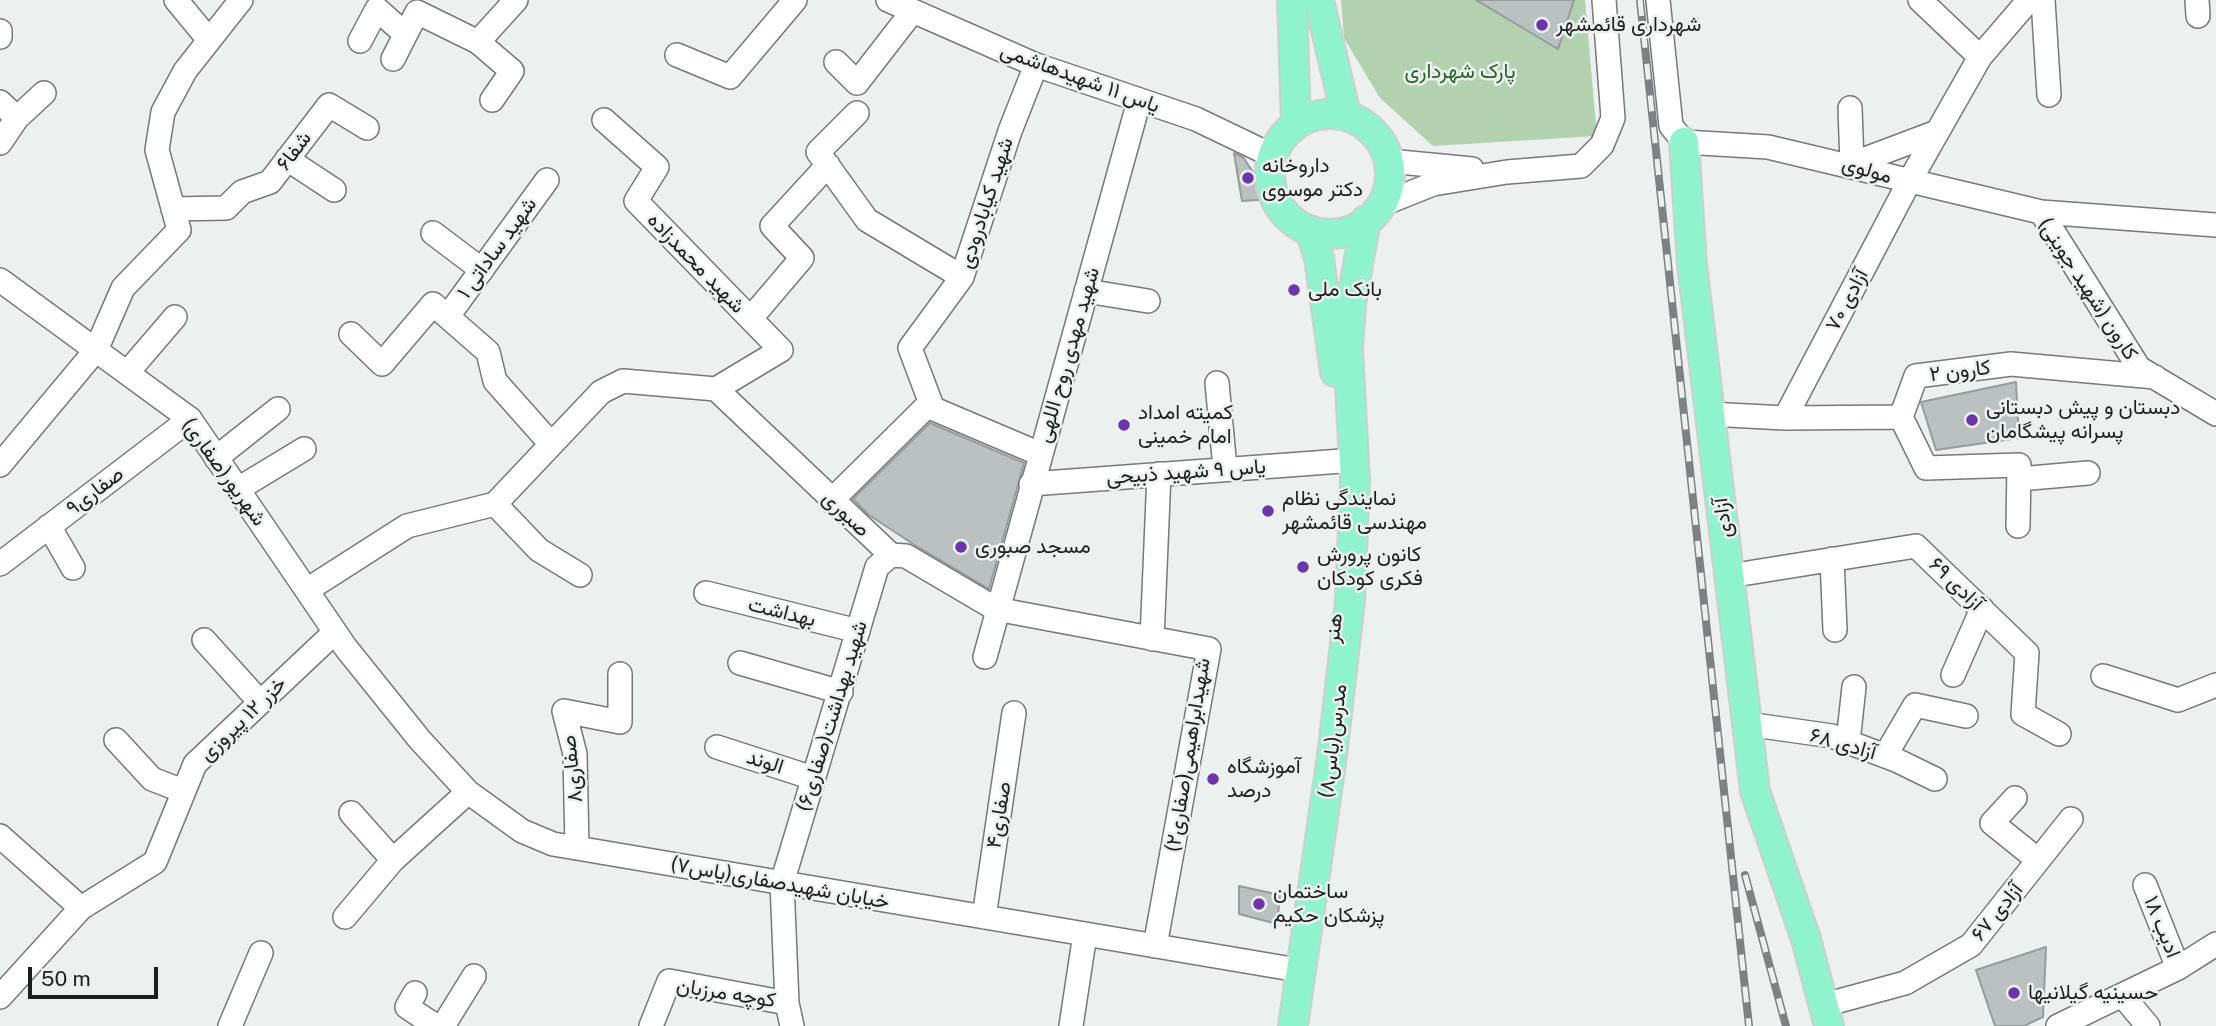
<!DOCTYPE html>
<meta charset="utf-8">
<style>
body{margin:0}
#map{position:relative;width:2216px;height:1026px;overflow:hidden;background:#ecf1f0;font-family:"Public Sans",sans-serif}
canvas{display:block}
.scale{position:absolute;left:28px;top:967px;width:130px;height:32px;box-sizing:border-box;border:4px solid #1d1f1f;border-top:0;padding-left:9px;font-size:21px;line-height:24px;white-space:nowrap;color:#1d1f1f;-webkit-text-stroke:5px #ecf1f0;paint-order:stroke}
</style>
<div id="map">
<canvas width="2216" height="1026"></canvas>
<div class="scale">50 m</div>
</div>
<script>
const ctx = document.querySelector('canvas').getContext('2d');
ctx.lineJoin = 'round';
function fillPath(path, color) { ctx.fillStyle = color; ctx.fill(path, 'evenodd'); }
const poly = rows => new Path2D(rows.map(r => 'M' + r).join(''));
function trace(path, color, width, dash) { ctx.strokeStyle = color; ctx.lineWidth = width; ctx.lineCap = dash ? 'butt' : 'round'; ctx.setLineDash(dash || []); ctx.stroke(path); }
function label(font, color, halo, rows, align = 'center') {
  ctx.font = font + ' "Public Sans",Vazirmatn,sans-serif'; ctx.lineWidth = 5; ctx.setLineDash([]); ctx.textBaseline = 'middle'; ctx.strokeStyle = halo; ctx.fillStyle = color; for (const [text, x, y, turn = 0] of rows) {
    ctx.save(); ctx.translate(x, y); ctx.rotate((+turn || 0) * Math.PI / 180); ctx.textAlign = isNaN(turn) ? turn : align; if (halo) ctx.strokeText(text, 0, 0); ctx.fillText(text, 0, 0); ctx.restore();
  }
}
const green = poly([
 [1341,0,1585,0,1597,136,1433,146,1380,98,1344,38]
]);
const building = poly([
 [1476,0,1574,0,1558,49,1476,0],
 [1234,153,1243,157,1271,199,1242,201,1234,153],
 [2016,382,2019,438,1936,450,1921,402,2016,382],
 [930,423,1024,463,989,589,913,544,869,515,853,499,930,423],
 [1239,886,1280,895,1277,924,1239,914,1239,886],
 [2046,947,2043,1017,2024,1026,1995,1026,1976,970,2046,947]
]);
const minor = poly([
 [176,0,209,40],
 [888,0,1036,65,1196,119,1273,156],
 [1658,0,1671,126,1684,142],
 [1920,0,1980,57],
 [2043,0,2049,95],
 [2197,0,2198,16],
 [0,31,0,37],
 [360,41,377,9,405,34],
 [478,42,512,71,492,100],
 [677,55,730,77,795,0],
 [393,59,417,12,478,42,516,0],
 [836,62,857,83,912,12],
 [0,102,17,118,0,143],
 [1850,108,1852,164,1937,132],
 [857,113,818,152,867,220,962,277],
 [17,118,44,93],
 [604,120,657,167,636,201,781,350,716,389],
 [1684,142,1768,147,2041,212,2139,368,2216,414],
 [287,159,334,190],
 [1389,161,1472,169],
 [1383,204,1433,184,1507,172,1581,166,1602,145,1613,118,1604,0],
 [173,209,226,208,242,192,270,182,329,105,367,128],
 [2041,212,2216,225],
 [433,233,482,270],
 [0,280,190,419,346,648,420,740,468,792,522,831,553,844,1292,969],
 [1086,291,1148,301],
 [448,316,547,180],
 [751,318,802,258,772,226,828,165],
 [351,334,382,364,433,304,488,352,495,381,551,444],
 [127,373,175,317],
 [1217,383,1225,468],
 [716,389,891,555,906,556,996,609,1209,649,1155,946],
 [933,409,910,348,962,277,1010,131,1036,65],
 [1709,414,1785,418,1901,417,1916,376,2011,364,2155,377],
 [1901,417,1926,468,2019,465,2018,526],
 [1785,418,1909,182,1980,57,2029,0],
 [216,458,278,409],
 [0,465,96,350,123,288,179,230,157,150,163,112,185,71,241,0],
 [2019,479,2088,473],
 [1031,484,1342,461],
 [238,489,304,449],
 [831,501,927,406,1040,454],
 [495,504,539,550,580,575],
 [49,526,73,568],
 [1832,559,1835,630],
 [0,564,190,419],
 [1729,576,1916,546,2027,653,2023,714,2059,734],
 [307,590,407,526,495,504,601,392,623,381,716,389],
 [706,593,858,631],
 [1152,639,1159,474],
 [204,640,260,702],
 [985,657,1139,101],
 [740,663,841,692],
 [1953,675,1982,609],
 [2103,676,2178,700,2216,685],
 [1747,724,1832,736,1896,760,1935,779],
 [116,740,152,779,183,791],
 [1848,742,1854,687],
 [717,747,813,778],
 [1885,756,1915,705,1966,716],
 [2015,798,1992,823,2038,860],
 [351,813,393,860],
 [0,836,81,908],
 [577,848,575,754,564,711,620,722,620,674],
 [2145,885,2178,968],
 [345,917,393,860,468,792],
 [984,917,1014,713],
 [415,993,407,1007,436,1026],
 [2122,995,2148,1026],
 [0,997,81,908,155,862,195,764,335,632],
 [1824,1005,1905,983,1971,945,2071,819],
 [230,1026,261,953],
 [443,1026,474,976],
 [651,1026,669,981,787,1003],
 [792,1026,787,1003,782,883,877,567,891,555],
 [1071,1026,1085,934],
 [2058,1026,2178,968,2216,944]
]);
const major = poly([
 [1292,0,1296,124],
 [1319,0,1346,115],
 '1270 174a60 60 0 1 1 120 0a60 60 0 1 1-120 0Z',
 [1684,142,1692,264,1755,791,1806,939,1829,1026],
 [1310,230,1319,258,1335,372],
 [1293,1026,1332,756,1350,601,1355,480,1348,349,1351,304,1366,220]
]);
const rail = poly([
 [1640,0,1749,1026],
 [1745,875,1786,1026]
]);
const markers = [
 [1542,25,7,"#6d35ab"],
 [1248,178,7,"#6d35ab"],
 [1294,290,7,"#6d35ab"],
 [1972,420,7,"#6d35ab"],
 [1124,425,7,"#6d35ab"],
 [1268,511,7,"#6d35ab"],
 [961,547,7,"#6d35ab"],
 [1303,567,7,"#6d35ab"],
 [1213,779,7,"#6d35ab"],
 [1259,904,7,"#6d35ab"],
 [2014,993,7,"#6d35ab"]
];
const poiNames = [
 ["شهرداری قائمشهر",1556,25],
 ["داروخانه",1262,166],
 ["دکتر موسوی",1262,190],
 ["بانک ملی",1308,290],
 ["دبستان و پیش دبستانی",1986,408],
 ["پسرانه پیشگامان",1986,432],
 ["کمیته امداد",1138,413],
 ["امام خمینی",1138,437],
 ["نمایندگی نظام",1282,499],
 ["مهندسی قائمشهر",1282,523],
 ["مسجد صبوری",975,547],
 ["کانون پرورش",1317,555],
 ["فکری کودکان",1317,579],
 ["آموزشگاه",1227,767],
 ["درصد",1227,791],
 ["ساختمان",1273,892],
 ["پزشکان حکیم",1273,916],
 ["حسینیه گیلانیها",2028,993]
];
const parkNames = [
 ["پارک شهرداری",1460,72]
];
const streetNames = [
 ["یاس ۱۱ شهیدهاشمی",1080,78,20],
 ["شفا۶",294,151,-53],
 ["مولوی",1867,170,16],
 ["شهید کیابادرودی",986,203,-72],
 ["شهید ساداتی ۱",497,248,-54],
 ["شهید محمدزاده",696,263,46],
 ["کارون (شهید جوینی)",2088,289,57],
 ["آزادی ۷۰",1847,300,-62],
 ["شهید مهدی روح اللهی",1068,355,-74],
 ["کارون ۲",1960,371,-7],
 ["شهریور(صفاری)",224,472,54],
 ["یاس ۹ شهید ذبیحی",1186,472,-4],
 ["صفاری۹",95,491,-37],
 ["صبوری",846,514,43],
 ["آزادی",1723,518,-97],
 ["آزادی ۶۹",1956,584,44],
 ["بهداشت",782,612,14],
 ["هنر",1334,628,-83],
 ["شهید بهداشت(صفاری۶)",832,716,-73],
 ["خزر ۱۲ پیروزی",243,719,-44],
 ["مدرس(یاس۸)",1333,741,-83],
 ["آزادی ۶۸",1843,744,16],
 ["شهیدابراهیمی(صفاری۲)",1188,755,-81],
 ["الوند",765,762,18],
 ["صفاری۸",572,769,-96],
 ["صفاری۴",999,815,-81],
 ["خیابان شهیدصفاری(یاس۷)",780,883,10],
 ["آزادی ۶۷",1997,912,-51],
 ["ادیب ۱۸",2162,927,68],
 ["کوچه مرزبان",726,993,9]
];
fillPath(green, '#b2d1af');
fillPath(building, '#bbc0c1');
trace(building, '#969b9c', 2);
trace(minor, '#757979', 26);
trace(major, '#cdcece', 32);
trace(minor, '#fff', 23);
trace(major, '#8ff3d0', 28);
trace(rail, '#7e8181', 8);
trace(rail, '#ecf1f0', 5, [16]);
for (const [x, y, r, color] of markers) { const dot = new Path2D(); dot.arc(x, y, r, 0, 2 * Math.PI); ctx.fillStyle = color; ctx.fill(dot); trace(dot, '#ecf1f0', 2.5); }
label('21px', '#1d1f1f', '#ecf1f0', poiNames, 'left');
label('21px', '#276224', '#ecf1f0', parkNames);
label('21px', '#1d1f1f', '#ecf1f0', streetNames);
</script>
